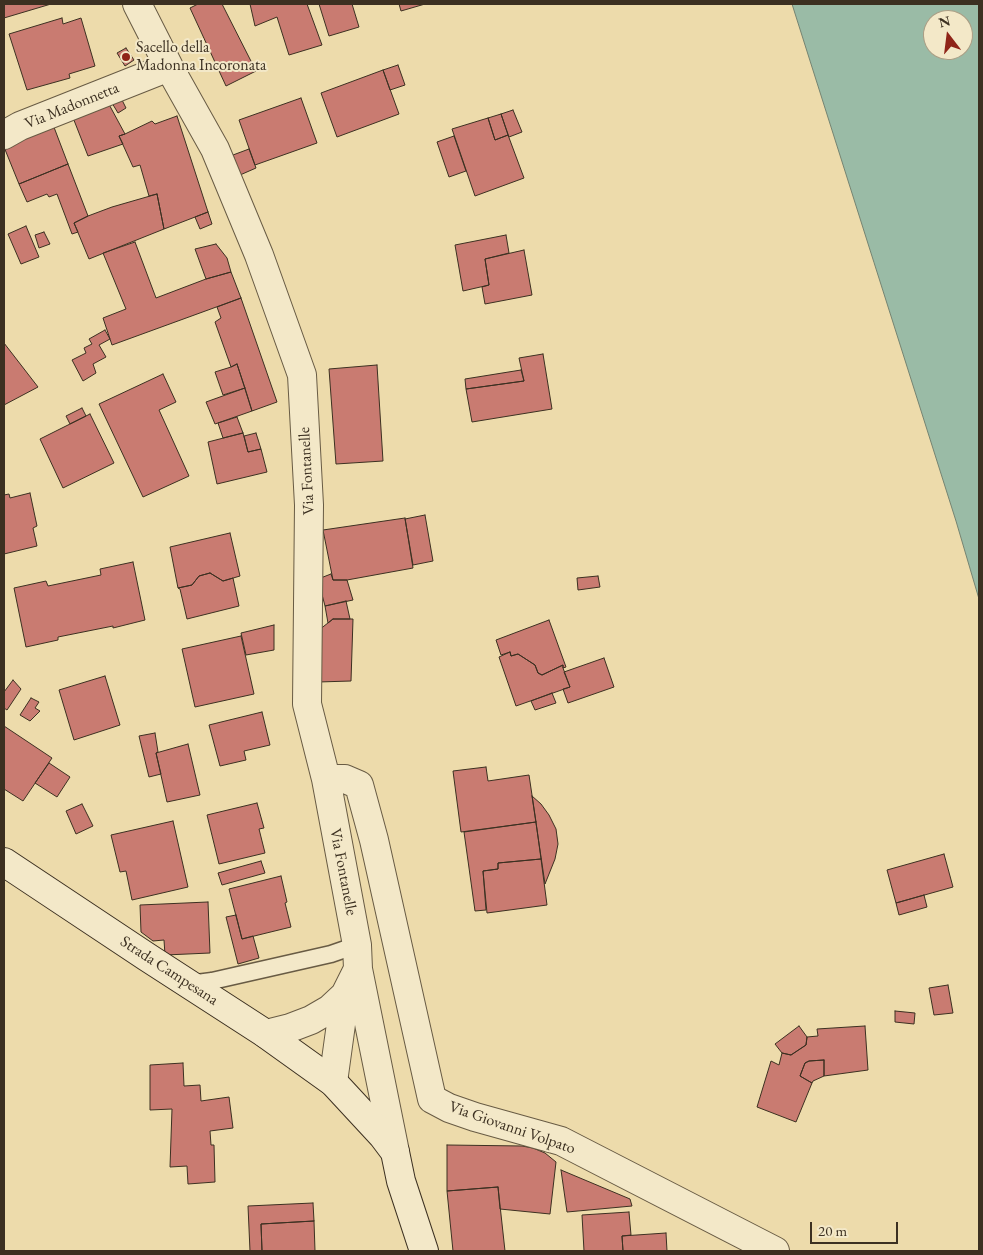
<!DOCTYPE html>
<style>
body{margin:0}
#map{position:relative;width:983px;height:1255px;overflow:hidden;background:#eddbab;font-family:"EB Garamond",serif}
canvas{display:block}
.frame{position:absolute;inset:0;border:5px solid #3c3021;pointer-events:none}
.north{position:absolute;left:923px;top:10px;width:50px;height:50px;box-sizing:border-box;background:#f3e8c8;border:1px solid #aa9e85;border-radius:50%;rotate:345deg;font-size:14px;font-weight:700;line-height:20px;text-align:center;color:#3c3021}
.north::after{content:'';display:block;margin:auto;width:18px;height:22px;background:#8f2418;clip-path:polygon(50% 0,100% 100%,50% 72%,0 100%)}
.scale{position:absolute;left:810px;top:1222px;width:88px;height:22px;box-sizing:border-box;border:2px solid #3c3021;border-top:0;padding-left:6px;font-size:15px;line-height:18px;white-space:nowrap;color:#3c3021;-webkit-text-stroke:4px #f3e8c8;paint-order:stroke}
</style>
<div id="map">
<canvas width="983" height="1255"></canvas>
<div class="frame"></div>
<div class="north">N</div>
<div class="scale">20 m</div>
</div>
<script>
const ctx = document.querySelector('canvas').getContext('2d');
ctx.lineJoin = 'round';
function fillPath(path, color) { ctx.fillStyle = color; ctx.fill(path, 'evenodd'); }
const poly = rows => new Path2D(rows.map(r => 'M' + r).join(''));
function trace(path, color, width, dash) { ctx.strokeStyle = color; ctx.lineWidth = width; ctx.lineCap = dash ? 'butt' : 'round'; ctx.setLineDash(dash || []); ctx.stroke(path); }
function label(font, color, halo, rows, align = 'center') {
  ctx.font = font + ' "EB Garamond",serif'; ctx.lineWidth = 4; ctx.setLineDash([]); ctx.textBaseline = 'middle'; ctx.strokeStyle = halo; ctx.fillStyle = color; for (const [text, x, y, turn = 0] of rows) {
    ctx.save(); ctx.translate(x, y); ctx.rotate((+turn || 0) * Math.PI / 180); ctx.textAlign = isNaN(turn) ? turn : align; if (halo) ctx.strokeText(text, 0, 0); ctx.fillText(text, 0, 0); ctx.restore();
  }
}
const water = poly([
 [792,4,979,4,979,599,956,521,792,4],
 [933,20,963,20,963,50,933,50,933,20]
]);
const building = poly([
 [4,4,51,4,4,18,4,4],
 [198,4,222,4,256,71,226,86,190,8,198,4],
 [250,4,307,4,322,45,289,55,277,17,255,26,250,4],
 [319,4,352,4,359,27,329,36,319,4],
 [399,4,425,4,401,11,399,4],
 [62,18,63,24,81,18,95,66,69,74,70,78,27,90,9,34,62,18],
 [126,48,134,60,125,66,117,53,126,48],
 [398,65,405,85,390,90,383,70,398,65],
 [383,70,399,114,337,137,321,93,383,70],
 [105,97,125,134,119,136,123,144,88,156,70,110,105,97],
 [121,98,126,108,118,113,112,103,121,98],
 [301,98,317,143,255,165,239,120,301,98],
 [513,110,522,132,509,137,501,114,513,110],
 [501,114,508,135,495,140,488,118,501,114],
 [177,116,208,212,164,229,157,194,149,196,140,165,133,167,119,136,125,134,152,121,155,124,177,116],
 [488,118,495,140,508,135,524,178,475,196,452,129,488,118],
 [52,122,68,164,19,184,4,147,52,122],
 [454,136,466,171,449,177,437,142,454,136],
 [249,149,256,168,240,175,233,155,249,149],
 [68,164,88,216,74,223,78,232,72,234,57,194,49,197,47,194,27,202,19,184,68,164],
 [157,194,164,229,89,259,74,223,88,216,112,207,157,194],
 [208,212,212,224,200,229,195,217,208,212],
 [26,226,39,257,21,264,8,234,26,226],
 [44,232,50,244,39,248,35,235,44,232],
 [506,235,509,253,485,259,489,285,463,291,455,245,506,235],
 [135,242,156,298,206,279,231,272,241,298,112,345,103,318,126,309,103,253,135,242],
 [216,244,227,258,231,272,206,279,195,249,216,244],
 [524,250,532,295,485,304,482,287,489,285,485,259,524,250],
 [241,298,277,402,252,411,237,364,231,367,215,322,221,318,217,307,241,298],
 [105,330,110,339,99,345,106,357,93,364,96,373,83,381,72,360,86,353,84,348,92,344,89,339,105,330],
 [4,343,38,387,4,405,4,343],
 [543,354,552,409,472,422,466,389,524,381,519,358,543,354],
 [237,364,245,388,223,395,215,372,231,367,237,364],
 [377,365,383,461,336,464,329,369,377,365],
 [521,370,524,381,466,389,465,379,521,370],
 [163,374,176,402,159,410,189,476,143,497,99,404,163,374],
 [245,388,252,411,215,424,206,402,245,388],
 [82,408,86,416,70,424,66,416,82,408],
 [90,414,114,463,63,488,40,439,90,414],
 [237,417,243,433,223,438,218,423,237,417],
 [243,433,248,452,261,449,267,472,217,484,208,442,243,433],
 [256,433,261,449,248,452,244,436,256,433],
 [30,493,37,526,33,528,37,546,4,554,4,495,9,494,10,498,30,493],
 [425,515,433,561,413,565,405,519,425,515],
 [405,518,413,568,347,580,333,580,323,530,405,518],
 [230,533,240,576,223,581,210,573,199,576,192,585,178,588,170,547,230,533],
 [133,562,145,620,113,628,113,626,58,637,58,640,26,647,14,588,46,581,48,586,101,575,100,569,133,562],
 [210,573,223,581,233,578,239,606,187,619,180,589,178,588,192,585,199,576,210,573],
 [331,574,333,580,347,580,353,600,325,606,318,579,331,574],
 [598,576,600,587,578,590,577,578,598,576],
 [346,601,350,619,333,619,328,623,325,606,346,601],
 [333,619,353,619,351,681,318,682,319,630,333,619],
 [549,620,566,667,563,668,563,665,542,675,538,673,535,665,518,654,511,656,510,652,501,655,496,640,549,620],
 [274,625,274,650,246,655,241,633,274,625],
 [241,636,254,694,195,707,182,649,241,636],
 [510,652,511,656,518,654,535,665,538,673,542,675,563,665,563,668,570,687,516,706,499,657,510,652],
 [604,658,614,687,568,703,563,689,570,687,564,672,604,658],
 [105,676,120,725,74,740,59,690,105,676],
 [13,680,21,689,7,710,4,708,4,692,13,680],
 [552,693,556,703,535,710,531,701,552,693],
 [31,698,39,702,35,708,40,711,30,721,20,715,31,698],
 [262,712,270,745,244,751,246,760,220,766,209,725,262,712],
 [4,726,52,758,23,801,4,789,4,726],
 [155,733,158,752,156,753,161,774,149,777,139,736,155,733],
 [188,744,200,795,167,802,156,753,188,744],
 [49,763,70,777,57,797,35,783,49,763],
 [486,767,488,781,529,775,536,822,461,832,453,771,486,767],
 [532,796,541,804,549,815,556,829,558,844,555,859,545,884,532,796],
 [257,803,264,828,259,829,265,853,219,864,207,815,257,803],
 [82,804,93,826,76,834,66,811,82,804],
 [173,821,188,887,132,900,126,871,120,872,111,835,173,821],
 [536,822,541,859,498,863,498,869,483,871,486,910,475,911,464,832,536,822],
 [944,854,953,887,896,903,887,870,944,854],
 [541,859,547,905,487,913,483,871,498,869,498,863,541,859],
 [261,861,265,873,222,885,218,873,261,861],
 [281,876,287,902,285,903,291,927,242,939,229,889,281,876],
 [924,895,927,907,899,915,896,903,924,895],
 [208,902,210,953,165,955,164,940,153,941,141,932,140,905,208,902],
 [236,915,242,939,253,936,259,958,238,964,226,917,236,915],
 [948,985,953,1013,934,1015,929,988,948,985],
 [895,1011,915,1013,914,1024,895,1022,895,1011],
 [799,1026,807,1037,806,1045,791,1055,782,1053,775,1044,799,1026],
 [865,1026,868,1070,824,1076,824,1060,809,1061,805,1063,800,1076,812,1083,796,1122,757,1107,771,1061,779,1065,782,1053,791,1055,806,1045,807,1037,818,1036,817,1029,865,1026],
 [824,1060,824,1076,813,1081,812,1083,800,1076,805,1063,809,1061,824,1060],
 [183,1063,184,1086,200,1085,201,1101,229,1097,233,1128,210,1131,211,1145,214,1145,215,1182,188,1184,187,1166,170,1167,172,1109,150,1110,150,1065,183,1063],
 [447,1145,522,1146,533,1148,545,1153,556,1162,550,1214,500,1209,498,1187,447,1191,447,1145],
 [561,1170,630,1199,632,1206,567,1212,561,1170],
 [498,1187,505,1251,453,1251,447,1191,498,1187],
 [313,1203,314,1221,261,1224,262,1251,250,1251,248,1206,313,1203],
 [629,1212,631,1235,622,1236,623,1251,584,1251,582,1215,629,1212],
 [314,1221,315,1251,262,1251,261,1224,314,1221],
 [666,1233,667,1251,623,1251,622,1236,666,1233]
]);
const lane = poly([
 [189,984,212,981,331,954,357,945]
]);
const street = poly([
 [137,4,169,67,215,149,259,255,302,375,309,505,307,704,326,779,357,945,358,969,395,1152],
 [4,135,20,126,169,67],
 [326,779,345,779,359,785,374,840,432,1099,449,1108,475,1117,561,1141,775,1251],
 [266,1034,290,1028,311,1020,330,1009,345,995],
 [333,1082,345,995,358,969]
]);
const secondary = poly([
 [4,862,147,957,266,1034,333,1082,383,1136,395,1152,401,1181,424,1251]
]);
const markers = [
 [126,57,5,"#8f2418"]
];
const poiNames = [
 ["Sacello della",136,48],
 ["Madonna Incoronata",136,66]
];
const streetNames = [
 ["Via Madonnetta",72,106,-22],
 ["Via Fontanelle",307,471,-93],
 ["Via Fontanelle",343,872,79],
 ["Strada Campesana",169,971,33],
 ["Via Giovanni Volpato",512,1128,19]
];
fillPath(water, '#9abba6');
trace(water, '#748371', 1);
fillPath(building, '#c97b71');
trace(building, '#3c3021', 1);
trace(lane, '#685b44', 19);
trace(street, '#685b44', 30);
trace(secondary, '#3c3021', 30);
trace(lane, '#f3e8c8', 16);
trace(street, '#f3e8c8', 28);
trace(secondary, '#f3e8c8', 28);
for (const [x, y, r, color] of markers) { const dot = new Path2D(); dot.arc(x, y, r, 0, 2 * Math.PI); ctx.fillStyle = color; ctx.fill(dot); trace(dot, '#f3e8c8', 2); }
label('16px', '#3c3021', '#f3e8c8', poiNames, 'left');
label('16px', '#3c3021', '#f3e8c8', streetNames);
</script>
